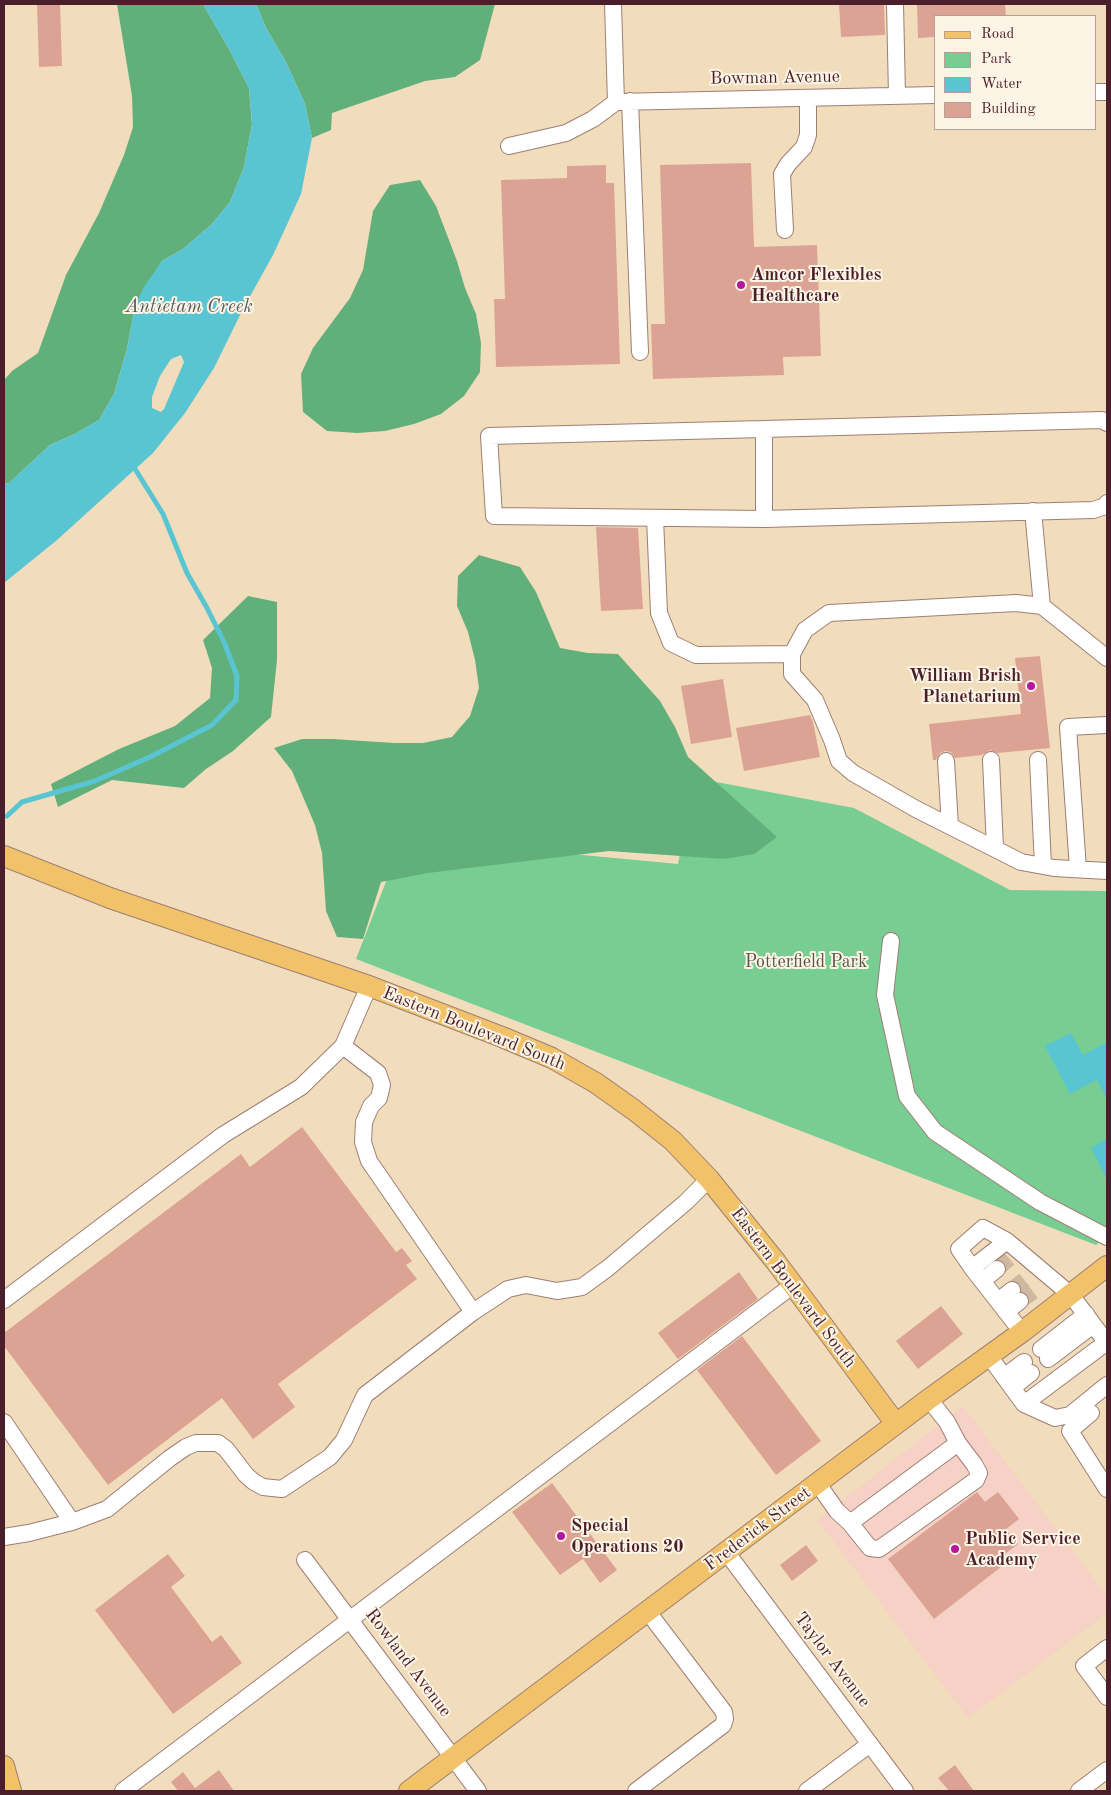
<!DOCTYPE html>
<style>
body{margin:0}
#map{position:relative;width:1111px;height:1795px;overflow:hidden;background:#f1ddbc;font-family:"Old Standard TT",serif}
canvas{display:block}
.frame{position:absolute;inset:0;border:5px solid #4a1f2b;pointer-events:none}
.legend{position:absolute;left:934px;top:15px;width:162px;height:115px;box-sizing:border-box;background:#fcf5e5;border:1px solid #b59f9b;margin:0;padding:6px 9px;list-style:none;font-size:15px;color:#4a1f2b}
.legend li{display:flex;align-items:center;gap:10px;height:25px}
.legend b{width:25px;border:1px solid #b59f9b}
</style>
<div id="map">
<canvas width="1111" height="1795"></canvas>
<div class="frame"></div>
<ul class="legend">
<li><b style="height:6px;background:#f2c26a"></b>Road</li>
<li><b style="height:14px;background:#77cd92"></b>Park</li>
<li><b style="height:14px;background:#59c5d3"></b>Water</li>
<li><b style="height:14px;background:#dca394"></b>Building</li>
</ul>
</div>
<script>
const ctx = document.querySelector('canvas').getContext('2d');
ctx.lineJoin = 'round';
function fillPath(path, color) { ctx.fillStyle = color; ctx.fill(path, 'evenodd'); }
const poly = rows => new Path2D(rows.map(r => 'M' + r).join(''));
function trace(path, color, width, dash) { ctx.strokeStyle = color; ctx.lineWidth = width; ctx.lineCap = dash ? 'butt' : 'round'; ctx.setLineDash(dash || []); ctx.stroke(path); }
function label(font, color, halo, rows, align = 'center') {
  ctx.font = font + ' "Old Standard TT",serif'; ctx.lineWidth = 4; ctx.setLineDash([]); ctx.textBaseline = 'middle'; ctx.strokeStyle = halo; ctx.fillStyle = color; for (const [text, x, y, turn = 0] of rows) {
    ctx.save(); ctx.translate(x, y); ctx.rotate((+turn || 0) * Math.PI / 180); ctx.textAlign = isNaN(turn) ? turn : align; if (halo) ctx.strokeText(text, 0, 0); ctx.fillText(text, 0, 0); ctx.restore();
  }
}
const built = poly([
 [963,1406,1107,1596,1107,1613,968,1718,817,1520]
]);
const green = poly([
 [695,778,854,808,1010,890,1107,891,1107,1237,1096,1245,356,959,403,838,678,864]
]);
const forest = poly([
 [117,4,203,4,229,49,249,88,252,124,244,167,230,202,212,224,183,249,162,261,135,306,127,349,114,394,99,420,75,434,50,445,9,483,4,484,4,380,12,371,38,353,66,275,99,213,124,155,133,127,132,96],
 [256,4,495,4,480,60,455,77,425,81,332,113,331,130,312,138,305,104,286,62,266,28],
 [420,180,436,206,457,261,465,288,476,314,481,343,480,372,464,396,441,414,414,424,385,431,357,433,327,431,303,412,301,374,313,348,350,298,363,270,373,211,390,185],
 [479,555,520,567,536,592,560,648,588,653,618,654,660,701,675,727,688,757,777,837,754,854,724,859,609,851,428,873,381,882,363,939,337,937,326,911,322,853,315,825,292,771,274,748,302,739,333,739,394,743,423,743,452,737,470,716,479,688,475,660,468,632,457,606,458,576],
 [248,596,277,602,277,660,271,717,233,751,206,769,184,788,112,780,58,807,51,784,119,749,175,726,210,698,212,668,203,640]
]);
const water = poly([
 [203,4,256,4,266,28,286,62,305,104,312,138,301,194,273,255,243,309,214,368,185,413,153,453,57,540,4,583,4,484,9,483,50,445,75,434,99,420,114,394,127,349,135,306,144,287,162,261,183,249,212,224,230,202,244,167,252,124,249,88,229,49],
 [181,355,184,362,164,409,161,412,152,408,152,397,160,376,171,359],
 [1071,1033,1083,1055,1107,1042,1107,1099,1097,1080,1070,1094,1045,1046],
 [1107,1139,1107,1177,1106,1178,1091,1148]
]);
const stream = poly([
 [7,816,22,802,95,781,150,757,212,725,236,700,237,676,224,642,207,608,187,573,163,514,132,464]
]);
const building = poly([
 [37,4,60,4,62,66,39,67],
 [839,4,884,4,885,35,841,37],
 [917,4,1005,4,1006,16,935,16,935,37,918,38],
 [751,163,754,247,817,245,821,356,783,357,784,375,653,379,651,324,665,324,660,165],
 [606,165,606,183,614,183,620,364,496,367,494,299,505,299,501,180,567,178,567,166],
 [596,527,638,528,643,609,601,611],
 [1040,656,1050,748,998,753,990,750,982,755,955,758,951,752,945,751,940,753,936,760,933,760,929,724,1021,714,1015,658],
 [723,679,732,737,691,744,681,686],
 [810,715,813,722,820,757,744,771,736,728],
 [302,1127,396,1252,402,1248,412,1261,406,1265,417,1279,278,1384,295,1407,253,1439,222,1398,108,1485,4,1346,4,1333,241,1154,250,1167],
 [739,1272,758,1299,678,1359,658,1333],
 [941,1306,963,1334,918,1369,896,1341],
 [742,1336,821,1441,776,1475,697,1370],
 [552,1483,617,1570,600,1583,583,1559,560,1575,512,1512],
 [977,1492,985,1502,998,1492,1019,1519,1006,1529,1018,1544,1005,1554,1007,1557,998,1564,1001,1567,934,1619,888,1559],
 [806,1545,818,1561,792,1581,780,1565],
 [168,1554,185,1576,171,1587,212,1642,221,1635,242,1663,173,1714,95,1610],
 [955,1765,974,1791,949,1791,938,1778],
 [219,1770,234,1791,178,1791,171,1782,183,1772,195,1788]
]);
const minorTunnel = poly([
 [997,1269,1013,1255],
 [1012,1290,1029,1276],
 [1020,1301,1039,1287]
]);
const minor = poly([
 [613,4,616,102],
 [895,4,897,96],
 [1095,92,1107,92],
 [630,101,640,352],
 [616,102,935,95],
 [509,146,566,133,593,119,616,102],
 [785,230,782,174,788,164,804,147,808,135,808,98],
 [1107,423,1102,420,764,429,764,519,1093,510,1106,506,1107,503],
 [764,429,489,436,494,516,764,519],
 [1033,511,1042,606],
 [655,518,659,613,671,643,696,655,792,654],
 [1107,658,1042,606,1016,603,829,613,805,630,792,654,792,674,815,700,832,740,839,761,853,773,916,809,1021,862,1054,868,1107,871],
 [991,760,995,848],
 [1038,760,1043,866],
 [946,761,950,826],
 [1078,869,1068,727,1107,725],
 [891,941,885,995,907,1096,935,1132,1040,1202,1107,1237],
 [343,1046,378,1073,382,1085,379,1098,371,1106,364,1122,363,1142,369,1161,473,1312],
 [972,1268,1007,1241],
 [982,1281,997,1269],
 [4,1300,223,1135,301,1087,343,1046,369,986],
 [998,1301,1012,1290],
 [1006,1312,1020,1301],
 [1022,1332,972,1268,959,1249,983,1228,1007,1241,1071,1295,1107,1343],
 [1041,1349,1086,1314],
 [989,1356,1024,1404,1107,1342],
 [1048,1359,1093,1325],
 [1004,1377,1024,1362],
 [1012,1388,1031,1373],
 [1024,1404,1055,1418,1070,1415,1107,1385],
 [1091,1413,1070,1431,1107,1489],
 [4,1422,72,1522],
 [818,1484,837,1511,850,1523,870,1548,879,1549,976,1480,979,1473,974,1464,958,1443,947,1422,929,1399],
 [850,1523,958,1443],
 [4,1537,29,1533,72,1522,107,1509,170,1458,186,1447,196,1443,218,1443,226,1449,246,1475,254,1482,263,1487,282,1489,330,1457,344,1440,365,1395,473,1312,508,1289,526,1285,557,1291,582,1287,608,1268,686,1202,709,1179],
 [727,1553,905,1791],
 [305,1560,478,1791],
 [1107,1648,1084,1666,1107,1697],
 [123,1791,793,1285],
 [636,1791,723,1725,725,1719,724,1712,648,1612],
 [807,1791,870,1744],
 [1079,1791,1107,1770]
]);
const major = poly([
 [4,856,110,898,369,986,502,1037,552,1058,596,1083,634,1110,673,1141,709,1179,776,1262,896,1424],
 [4,1766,11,1791],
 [409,1791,929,1399,1022,1332,1107,1266]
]);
const markers = [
 [741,285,5,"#b5179e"],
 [1031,686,5,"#b5179e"],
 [561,1536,5,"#b5179e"],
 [955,1549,5,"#b5179e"]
];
const streetNames = [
 ["Bowman Avenue",775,78,-1],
 ["Eastern Boulevard South",474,1029,22],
 ["Eastern Boulevard South",793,1288,53],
 ["Frederick Street",758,1529,-37],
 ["Taylor Avenue",832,1660,53],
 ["Rowland Avenue",408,1663,53]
];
const poiNames = [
 ["Amcor Flexibles",751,275],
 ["Healthcare",751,296],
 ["William Brish",1021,676,"right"],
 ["Planetarium",1021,697,"right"],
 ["Special",571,1526],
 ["Operations 20",571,1547],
 ["Public Service",965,1539],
 ["Academy",965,1560]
];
const parkNames = [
 ["Potterfield Park",806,962]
];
const waterNames = [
 ["Antietam Creek",189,307]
];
fillPath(built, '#f6d1c5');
fillPath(green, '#77cd92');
fillPath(forest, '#61b07c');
fillPath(water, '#59c5d3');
trace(stream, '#59c5d3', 5);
fillPath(building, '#dca394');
trace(minorTunnel, '#d0b79f', 16, [16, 8]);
trace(minor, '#9e7e74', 18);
trace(major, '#9e7e74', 22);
trace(minor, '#fff', 16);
trace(major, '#f2c26a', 20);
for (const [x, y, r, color] of markers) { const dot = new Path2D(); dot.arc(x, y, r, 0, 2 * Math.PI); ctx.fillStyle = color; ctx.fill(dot); trace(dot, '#fcf5e5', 2); }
label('18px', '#4a1f2b', '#fcf5e5', streetNames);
label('bold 18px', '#4a1f2b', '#fcf5e5', poiNames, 'left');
label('18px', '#58534a', '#fcf5e5', parkNames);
label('italic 19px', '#4f5966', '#fcf5e5', waterNames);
</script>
